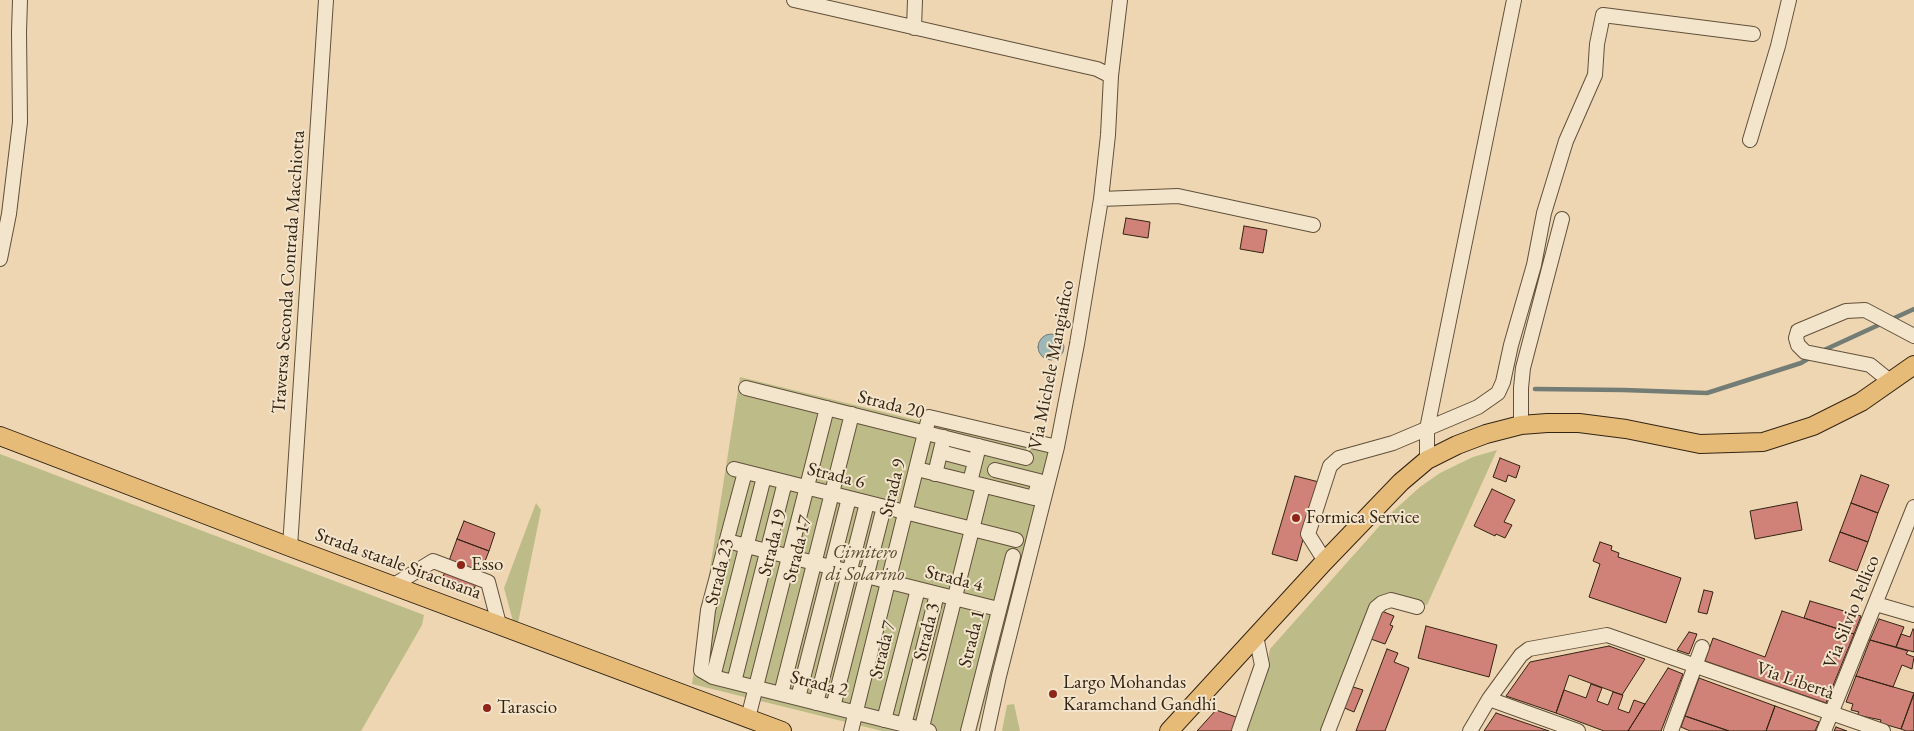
<!DOCTYPE html>
<meta charset="utf-8">
<style>
body{margin:0}
canvas{display:block;background:#edd6b1}
</style>
<canvas width="1914" height="731"></canvas>
<script>
const ctx = document.querySelector('canvas').getContext('2d');
ctx.lineJoin = 'round';
function fillPath(path, color) { ctx.fillStyle = color; ctx.fill(path, 'evenodd'); }
const poly = rows => new Path2D(rows.map(r => 'M' + r).join(''));
function trace(path, color, width, dash) { ctx.strokeStyle = color; ctx.lineWidth = width; ctx.lineCap = dash ? 'butt' : 'round'; ctx.setLineDash(dash || []); ctx.stroke(path); }
function label(font, color, halo, rows, align = 'center') {
  ctx.font = font + ' "EB Garamond",serif'; ctx.lineWidth = 4; ctx.setLineDash([]); ctx.textBaseline = 'middle'; ctx.strokeStyle = halo; ctx.fillStyle = color; for (const [text, x, y, turn = 0] of rows) {
    ctx.save(); ctx.translate(x, y); ctx.rotate((+turn || 0) * Math.PI / 180); ctx.textAlign = isNaN(turn) ? turn : align; if (halo) ctx.strokeText(text, 0, 0); ctx.fillText(text, 0, 0); ctx.restore();
  }
}
const green = poly([
 [740,377,1051,453,977,731,882,731,692,684],
 [1497,450,1427,605,1385,597,1324,731,1243,731,1267,665,1270,649,1391,513,1420,487,1440,473,1473,457],
 [0,454,424,615,422,625,361,731,0,731],
 [536,503,541,510,518,623,513,621,504,588],
 [1014,704,1020,731,1002,731,1007,705]
]);
const water = poly([
 '1038 347a13 13 0 1 1 26 0a13 13 0 1 1-26 0Z'
]);
const stream = poly([
 [1890,320,1914,309],
 [1822,351,1883,323],
 [1535,389,1624,390,1707,393,1801,363,1811,357]
]);
const building = poly([
 [1126,218,1150,222,1148,238,1123,234,1126,218],
 [1244,226,1267,230,1263,253,1240,249,1244,226],
 [1500,458,1520,466,1516,478,1508,475,1506,482,1493,477,1500,458],
 [1861,475,1889,485,1878,513,1851,503,1861,475],
 [1295,476,1319,482,1297,561,1272,554,1295,476],
 [1492,489,1515,500,1504,522,1512,525,1505,538,1496,534,1495,536,1474,526,1492,489],
 [1797,502,1802,530,1755,539,1750,511,1797,502],
 [1851,503,1878,513,1868,542,1840,532,1851,503],
 [464,521,495,533,489,551,457,539,464,521],
 [1840,532,1868,542,1857,571,1829,561,1840,532],
 [457,539,489,551,474,589,443,577,457,539],
 [1600,542,1612,546,1611,550,1619,553,1618,557,1681,578,1666,623,1589,597,1600,564,1593,561,1600,542],
 [1704,590,1713,592,1707,614,1698,612,1704,590],
 [1810,601,1861,616,1854,634,1804,618,1810,601],
 [1379,610,1394,616,1390,625,1393,626,1385,644,1368,638,1379,610],
 [1782,611,1854,634,1826,703,1705,661,1713,638,1765,657,1782,611],
 [1879,619,1904,627,1896,647,1870,640,1879,619],
 [1426,626,1497,645,1489,677,1418,658,1426,626],
 [1913,629,1914,630,1914,652,1896,647,1901,634,1910,637,1913,629],
 [1689,632,1697,634,1689,654,1677,650,1689,632],
 [1870,640,1908,651,1906,654,1914,657,1912,669,1902,665,1893,687,1856,676,1870,640],
 [1609,646,1645,659,1622,695,1569,675,1556,713,1506,696,1530,662,1609,646],
 [1387,649,1398,653,1394,662,1409,668,1385,731,1356,731,1387,649],
 [1668,668,1683,674,1661,731,1628,731,1668,668],
 [1856,676,1914,693,1901,729,1880,723,1881,720,1857,715,1859,712,1851,710,1853,704,1846,702,1856,676],
 [1699,678,1775,706,1766,731,1729,731,1685,716,1699,678],
 [1591,684,1602,688,1597,701,1608,705,1613,692,1623,695,1618,709,1629,713,1634,700,1645,704,1628,731,1604,731,1556,713,1564,690,1586,698,1591,684],
 [1350,686,1363,690,1354,712,1342,707,1350,686],
 [1914,694,1914,731,1906,731,1901,729,1914,694],
 [1775,706,1819,722,1815,731,1766,731,1775,706],
 [1216,710,1239,718,1234,731,1197,731,1216,710],
 [1496,713,1549,731,1484,731,1496,713],
 [1685,716,1729,731,1690,731,1681,727,1685,716],
 [1836,727,1847,731,1834,731,1836,727]
]);
const minor = poly([
 [794,0,1097,69,1111,76],
 [914,28,915,0],
 [1750,140,1778,46,1789,0],
 [1101,199,1178,196,1313,225],
 [0,259,9,214,20,122,19,32,20,0],
 [1891,382,1870,365,1805,352,1798,345,1796,338,1798,331,1846,311,1865,310,1914,336],
 [746,388,1026,458],
 [1521,425,1521,388,1523,368,1562,219],
 [941,452,975,461],
 [1427,460,1427,429,1514,0],
 [734,469,1016,540],
 [917,469,1034,498,1039,481,995,470],
 [745,472,708,610,701,670,713,677,929,731],
 [935,474,944,437],
 [970,482,979,446],
 [727,541,998,609],
 [290,547,326,0],
 [1325,561,1308,534,1330,466,1339,458,1393,443,1478,407,1498,393,1503,382,1511,345,1534,265,1544,213,1566,141,1595,75,1597,44,1603,15,1753,34],
 [394,585,433,561,488,582,499,624],
 [1876,604,1914,615],
 [713,677,764,477],
 [734,682,785,482],
 [781,694,852,414],
 [798,698,849,498],
 [1489,699,1578,731],
 [816,703,867,503],
 [833,707,884,507],
 [748,718,827,408],
 [884,720,918,589],
 [904,725,937,594],
 [851,731,929,417,1057,447],
 [921,731,983,486],
 [968,731,1013,556],
 [987,731,999,676,1057,447,1077,344,1101,199,1108,135,1111,76,1120,0],
 [1239,731,1262,665,1256,636],
 [1328,731,1376,608,1382,603,1391,600,1417,607],
 [1470,731,1489,699,1521,655,1529,649,1607,635,1883,731],
 [1671,731,1702,647],
 [1824,731,1914,507]
]);
const major = poly([
 [0,436,290,547,782,731],
 [1169,731,1325,561,1401,482,1427,460,1457,445,1486,434,1521,425,1547,423,1579,423,1626,429,1700,444,1763,442,1813,426,1861,402,1914,365]
]);
const markers = [
 [1296,518,5,"#8f2418"],
 [461,565,5,"#8f2418"],
 [1053,694,5,"#8f2418"],
 [487,708,5,"#8f2418"]
];
const streetNames = [
 ["Traversa Seconda Contrada Macchiotta",289,272,-86],
 ["Via Michele Mangiafico",1052,365,-79],
 ["Strada 20",891,405,14],
 ["Strada 6",836,476,14],
 ["Strada 9",893,488,-76],
 ["Strada 19",773,543,-76],
 ["Strada 17",798,549,-76],
 ["Strada statale Siracusana",398,564,20],
 ["Strada 23",720,572,-76],
 ["Strada 4",954,579,14],
 ["Via Silvio Pellico",1852,612,-68],
 ["Strada 3",927,632,-76],
 ["Strada 1",972,639,-76],
 ["Strada 7",883,650,-76],
 ["Via Libertà",1795,681,19],
 ["Strada 2",819,684,14]
];
const poiNames = [
 ["Formica Service",1306,518],
 ["Esso",471,565],
 ["Largo Mohandas",1063,683],
 ["Karamchand Gandhi",1063,705],
 ["Tarascio",497,708]
];
const parkNames = [
 ["Cimitero",865,553],
 ["di Solarino",865,575]
];
fillPath(green, '#bdbc88');
fillPath(water, '#9db7b6');
trace(water, '#737c75', 1);
trace(stream, '#737c75', 4.5);
fillPath(building, '#d08178');
trace(building, '#342413', 1);
trace(minor, '#62503a', 16);
trace(major, '#342413', 20);
trace(minor, '#f3e4cc', 14);
trace(major, '#e6bb78', 18);
for (const [x, y, r, color] of markers) { const dot = new Path2D(); dot.arc(x, y, r, 0, 2 * Math.PI); ctx.fillStyle = color; ctx.fill(dot); trace(dot, '#f3e4cc', 2); }
label('19px', '#342413', '#f3e4cc', streetNames);
label('19px', '#342413', '#f3e4cc', poiNames, 'left');
label('italic 19px', '#564a30', '#f3e4cc', parkNames);
</script>
